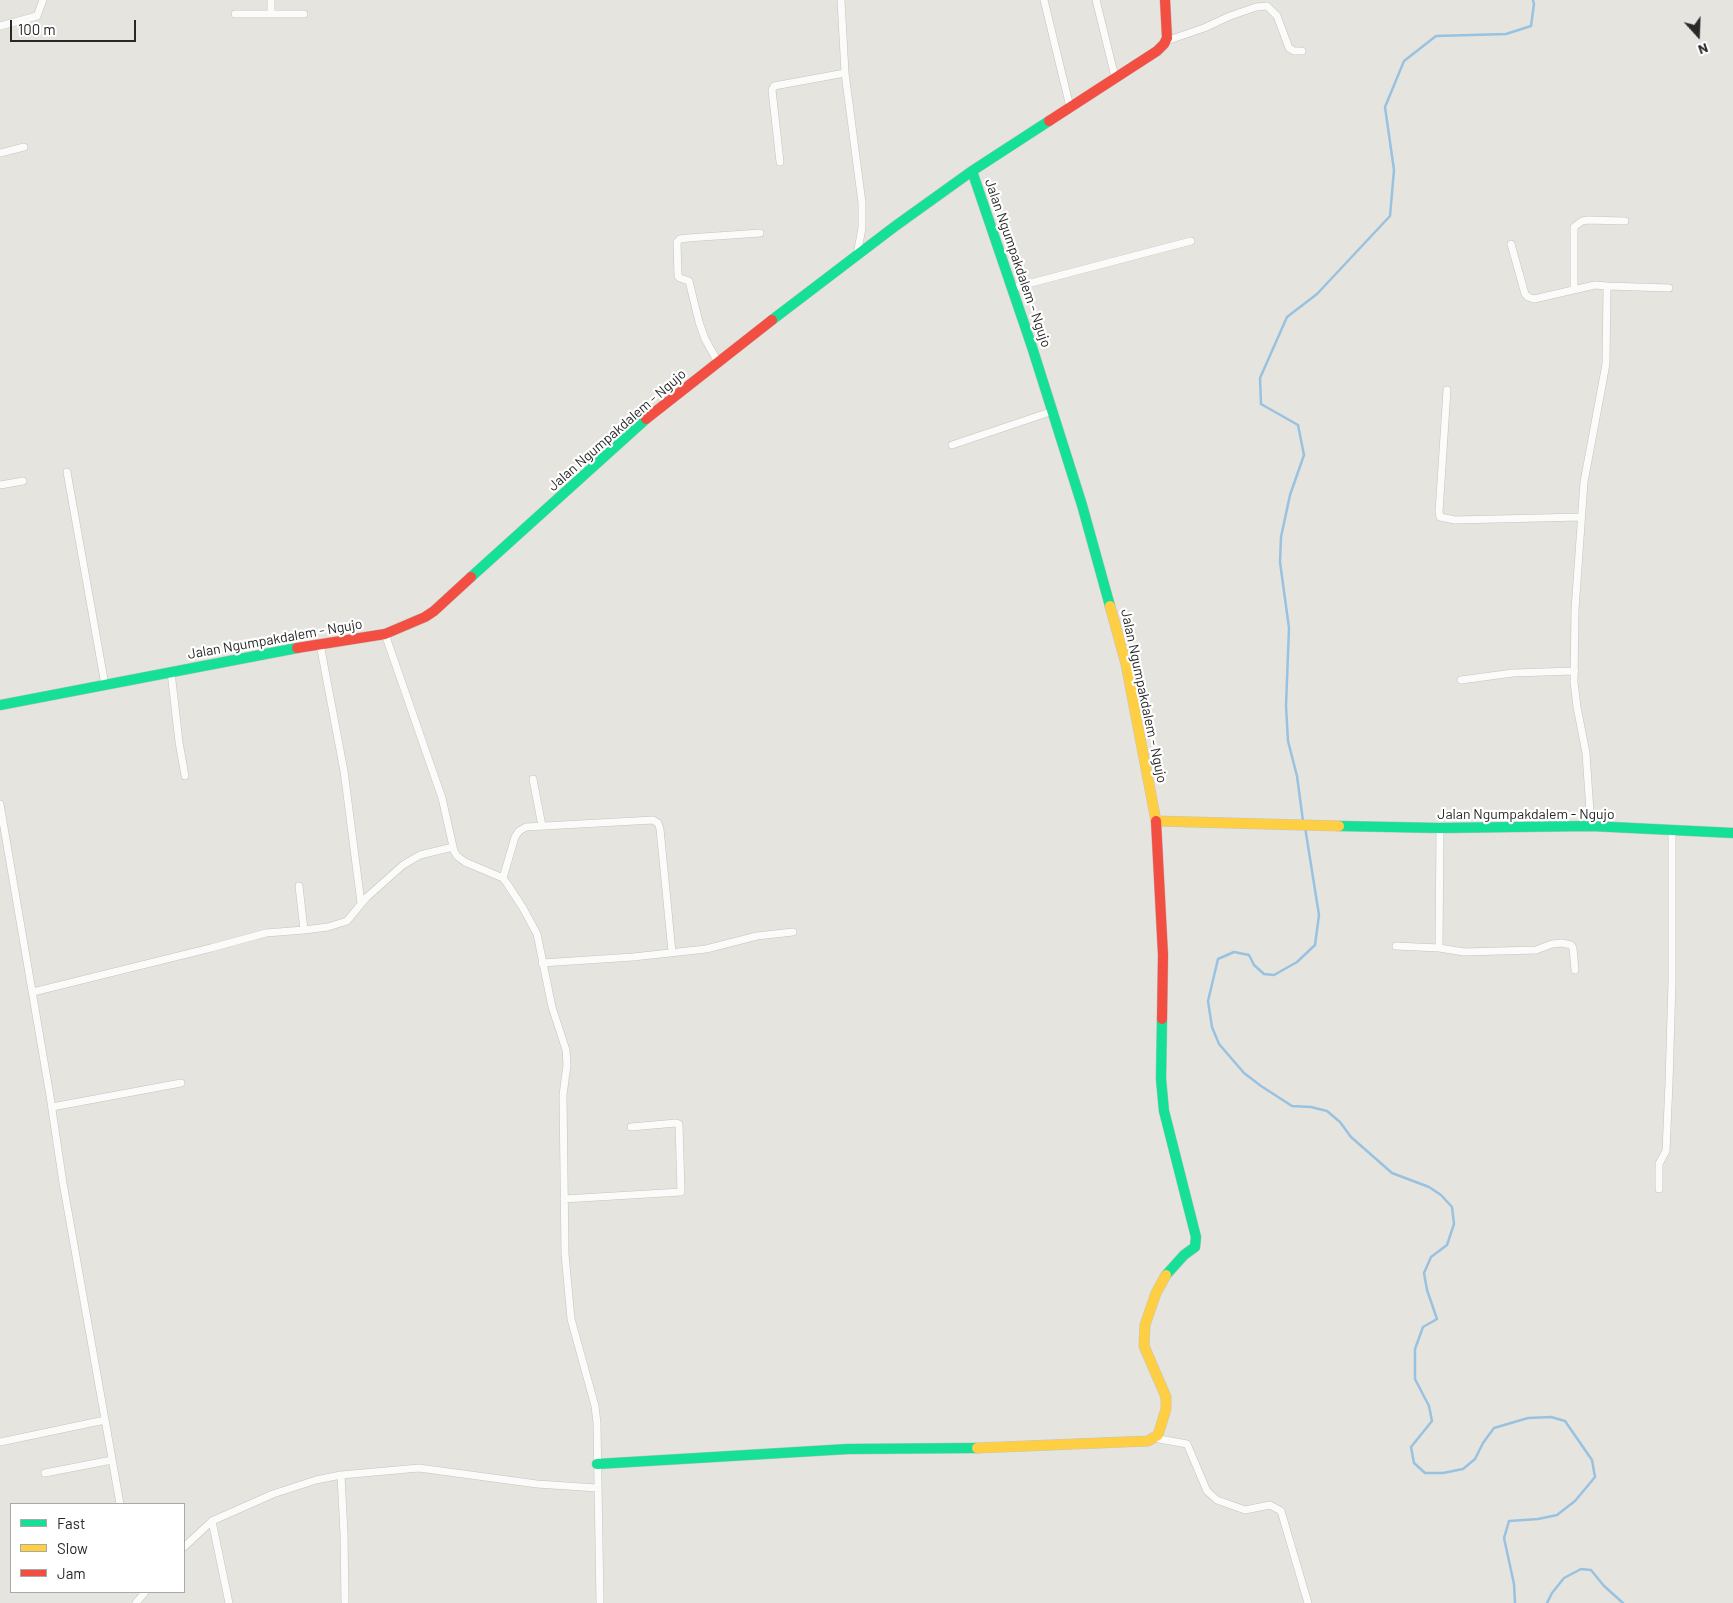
<!DOCTYPE html>
<style>
body{margin:0}
#map{position:relative;width:1733px;height:1603px;overflow:hidden;background:#e6e4de;font-family:Barlow,sans-serif}
canvas{display:block}
.legend{position:absolute;left:10px;top:1503px;width:175px;height:90px;box-sizing:border-box;background:#fff;border:1px solid #a9a9a9;margin:0;padding:6px 9px;list-style:none;font-size:15px;color:#282828}
.legend li{display:flex;align-items:center;gap:10px;height:25px}
.legend b{width:25px;border:1px solid #a9a9a9}
.north{position:absolute;left:1673px;top:10px;width:50px;height:50px;-webkit-text-stroke:4px #fff;paint-order:stroke;rotate:160deg;font-size:14px;font-weight:700;line-height:20px;text-align:center;color:#282828}
.north::after{content:'';display:block;margin:auto;width:18px;height:22px;background:#282828;clip-path:polygon(50% 0,100% 100%,50% 72%,0 100%)}
.scale{position:absolute;left:10px;top:20px;width:126px;height:22px;box-sizing:border-box;border:2px solid #282828;border-top:0;padding-left:6px;font-size:15px;line-height:18px;white-space:nowrap;color:#282828;-webkit-text-stroke:4px #fff;paint-order:stroke}
</style>
<div id="map">
<canvas width="1733" height="1603"></canvas>
<ul class="legend">
<li><b style="height:6px;background:#16e098"></b>Fast</li>
<li><b style="height:6px;background:#ffcf43"></b>Slow</li>
<li><b style="height:6px;background:#f24e42"></b>Jam</li>
</ul>
<div class="north">N</div>
<div class="scale">100 m</div>
</div>
<script>
const ctx = document.querySelector('canvas').getContext('2d');
ctx.lineJoin = 'round';
const poly = rows => new Path2D(rows.map(r => 'M' + r).join(''));
function trace(path, color, width, dash) { ctx.strokeStyle = color; ctx.lineWidth = width; ctx.lineCap = dash ? 'butt' : 'round'; ctx.setLineDash(dash || []); ctx.stroke(path); }
function label(font, color, halo, rows, align = 'center') {
  ctx.font = font + ' Barlow,sans-serif'; ctx.lineWidth = 4.5; ctx.setLineDash([]); ctx.textBaseline = 'middle'; ctx.strokeStyle = halo; ctx.fillStyle = color; for (const [text, x, y, turn = 0] of rows) {
    ctx.save(); ctx.translate(x, y); ctx.rotate((+turn || 0) * Math.PI / 180); ctx.textAlign = isNaN(turn) ? turn : align; if (halo) ctx.strokeText(text, 0, 0); ctx.fillText(text, 0, 0); ctx.restore();
  }
}
const stream = poly([
 [1303,821,1297,776,1288,741,1286,706,1289,628,1280,562,1281,537,1290,495,1304,455,1298,425,1261,404,1260,378,1287,317,1317,294,1390,216,1394,170,1385,107,1404,61,1436,36,1506,34,1531,26,1534,4,1533,0],
 [1305,827,1319,915,1315,945,1297,962,1274,975,1264,974,1254,965,1249,955,1234,952,1218,959,1208,1001,1212,1027,1219,1044,1244,1073,1261,1086,1292,1106,1311,1107,1327,1111,1340,1122,1351,1137,1392,1173,1429,1187,1441,1195,1452,1207,1454,1224,1447,1245,1431,1257,1424,1273,1427,1290,1437,1319,1423,1327,1415,1349,1415,1379,1429,1406,1432,1421,1411,1447,1414,1463,1425,1473,1443,1473,1463,1469,1475,1459,1483,1443,1494,1428,1528,1418,1551,1417,1565,1421,1592,1460,1595,1477,1575,1501,1557,1515,1538,1519,1509,1521,1504,1538,1514,1584,1515,1603],
 [1547,1603,1552,1593,1564,1578,1581,1569,1591,1570,1604,1586,1623,1603]
]);
const street = poly([
 [841,0,845,73,862,203,862,228,857,255],
 [1044,0,1070,107],
 [1096,0,1115,77],
 [235,14,304,14],
 [271,14,271,0],
 [0,26,37,16,43,0],
 [1166,41,1204,28,1230,16,1256,7,1267,6,1277,16,1289,48,1294,51,1302,51],
 [0,153,24,147],
 [780,162,772,90,774,86,845,73],
 [1511,244,1525,294,1528,297,1534,299,1595,285,1607,286,1607,289,1606,364,1584,482,1575,610,1574,682,1577,707,1586,753,1591,826],
 [1607,286,1669,288],
 [1012,288,1191,241],
 [1574,289,1574,227,1582,221,1588,220,1625,221],
 [718,362,705,339,699,322,689,281,680,278,678,276,677,242,680,239,688,238,760,233],
 [1447,390,1439,512,1440,517,1455,520,1581,517],
 [952,445,1053,411],
 [67,472,105,685],
 [0,485,23,481],
 [385,634,442,798,454,851,457,856,465,862,503,878,508,885,523,908,537,934,552,1007,566,1050,567,1065,563,1095,565,1254,571,1319,595,1406,597,1423,600,1603],
 [320,644,344,771,361,903],
 [171,672,179,742,185,776],
 [1461,680,1513,673,1575,671],
 [533,779,542,826],
 [0,804,50,1096,63,1183,120,1504],
 [503,878,515,837,519,831,526,827,653,820,658,823,660,829,672,952],
 [304,930,328,927,347,921,366,898,403,865,420,855,453,847],
 [1396,946,1439,948,1464,952,1536,950,1552,944,1562,943,1571,945,1573,948,1575,970],
 [1439,948,1440,828],
 [542,963,633,957,706,949,757,936,793,932],
 [33,992,211,948,266,933,304,930,299,886],
 [52,1107,181,1083],
 [1659,1189,1659,1164,1666,1151,1669,1083,1672,982,1672,831],
 [564,1199,681,1192,679,1124,676,1123,631,1127],
 [1154,1438,1187,1444,1207,1491,1217,1500,1245,1510,1270,1505,1281,1511,1308,1603],
 [0,1442,105,1420],
 [45,1473,112,1460],
 [341,1475,344,1534,345,1603],
 [212,1521,229,1603],
 [184,1547,212,1521,273,1494,316,1480,341,1475,419,1468,537,1484,597,1488],
 [136,1603,145,1592]
]);
const fast = poly([
 [972,171,1032,347,1082,505,1110,606],
 [772,320,894,227,972,171,1049,121],
 [471,577,646,419],
 [0,705,297,648],
 [1339,826,1440,828,1591,826,1733,833],
 [1162,1019,1161,1079,1164,1111,1196,1237,1195,1247,1184,1255,1166,1275],
 [597,1464,848,1449,977,1448]
]);
const slow = poly([
 [1110,606,1126,664,1156,821,1339,826],
 [977,1448,1148,1441,1158,1435,1166,1409,1166,1397,1144,1346,1145,1325,1156,1293,1166,1275]
]);
const jam = poly([
 [1049,121,1157,51,1164,44,1167,38,1165,0],
 [646,419,772,320],
 [297,648,385,634,425,617,434,611,471,577],
 [1156,821,1163,955,1162,1019]
]);
const streetNames = [
 ["Jalan Ngumpakdalem - Ngujo",1018,263,71],
 ["Jalan Ngumpakdalem - Ngujo",617,430,-41],
 ["Jalan Ngumpakdalem - Ngujo",275,639,-10],
 ["Jalan Ngumpakdalem - Ngujo",1144,696,78],
 ["Jalan Ngumpakdalem - Ngujo",1526,814]
];
trace(stream, '#99c2e0', 2.5);
trace(street, '#c4c3c3', 8);
trace(fast, '#c4c3c3', 11);
trace(slow, '#c4c3c3', 11);
trace(jam, '#c4c3c3', 11);
trace(street, '#fbfbfa', 7);
trace(fast, '#16e098', 10);
trace(slow, '#ffcf43', 10);
trace(jam, '#f24e42', 10);
label('14px', '#282828', '#fff', streetNames);
</script>
